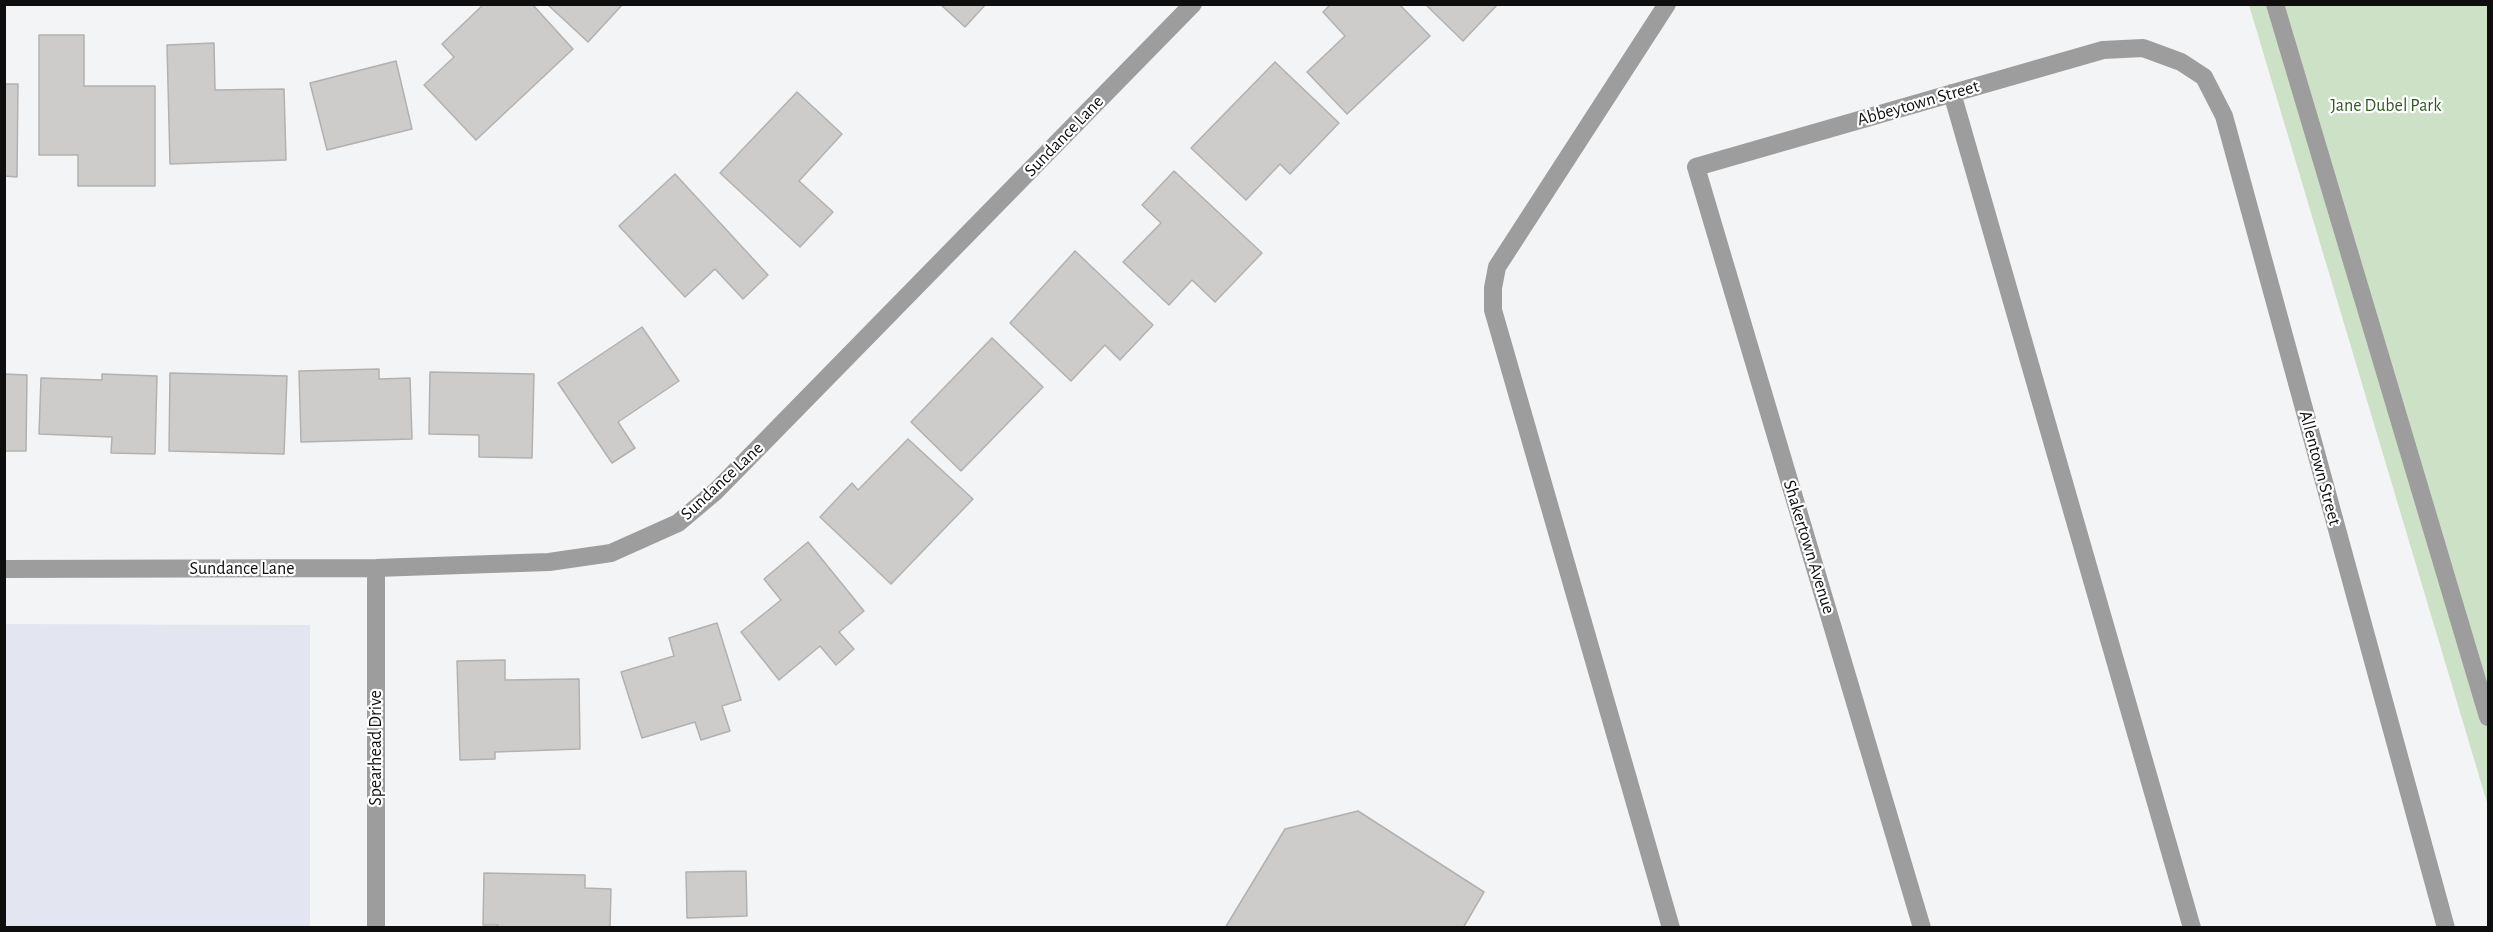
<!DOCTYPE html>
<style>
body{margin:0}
#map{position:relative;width:2493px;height:932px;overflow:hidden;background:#f3f4f6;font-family:"Alegreya Sans",sans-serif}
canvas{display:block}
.frame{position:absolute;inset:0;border:6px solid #0e0e0f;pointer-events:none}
</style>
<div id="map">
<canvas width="2493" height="932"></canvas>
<div class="frame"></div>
</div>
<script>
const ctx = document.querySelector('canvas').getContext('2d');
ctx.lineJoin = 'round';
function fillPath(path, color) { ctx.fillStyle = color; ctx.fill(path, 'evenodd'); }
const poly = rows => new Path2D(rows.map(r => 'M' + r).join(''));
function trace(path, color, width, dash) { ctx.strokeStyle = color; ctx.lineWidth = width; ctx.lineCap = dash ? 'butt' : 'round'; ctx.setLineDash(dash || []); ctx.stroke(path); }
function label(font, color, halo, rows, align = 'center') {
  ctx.font = font + ' "Alegreya Sans",sans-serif'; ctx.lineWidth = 4.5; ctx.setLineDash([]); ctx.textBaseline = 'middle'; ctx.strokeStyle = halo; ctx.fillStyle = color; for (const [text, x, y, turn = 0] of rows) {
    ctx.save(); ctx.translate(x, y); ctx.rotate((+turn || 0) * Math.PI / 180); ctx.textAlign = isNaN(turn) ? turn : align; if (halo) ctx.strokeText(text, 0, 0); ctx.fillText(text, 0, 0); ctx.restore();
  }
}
const built = poly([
 [5,624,310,625,310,927,5,927]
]);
const green = poly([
 [2249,5,2488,5,2488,806]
]);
const building = poly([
 [484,4,532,4,573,49,476,140,424,85,454,57,442,44,484,4],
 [547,4,623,4,588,42,547,4],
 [940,4,986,4,965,27,940,4],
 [1331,4,1399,4,1430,36,1347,114,1307,72,1345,36,1323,12,1331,4],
 [1425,4,1498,4,1463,41,1425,4],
 [39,35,84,35,84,86,155,86,155,186,78,186,78,155,39,155,39,35],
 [214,43,215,90,284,89,286,160,170,164,167,45,214,43],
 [396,61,412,129,327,150,310,83,396,61],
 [1275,62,1339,123,1290,174,1280,164,1246,200,1191,148,1275,62],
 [4,84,18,84,17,177,4,176,4,84],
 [797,92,842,134,799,181,833,212,800,247,720,173,797,92],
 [1174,171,1262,253,1215,302,1192,280,1169,305,1123,262,1161,223,1142,205,1174,171],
 [675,174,768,275,743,299,715,269,685,297,619,226,675,174],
 [1075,251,1153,325,1120,360,1105,345,1071,381,1010,323,1075,251],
 [642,327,679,381,618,422,635,448,612,463,558,383,642,327],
 [992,338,1043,387,961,471,911,422,992,338],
 [379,369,379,379,410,378,412,439,301,442,299,371,379,369],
 [430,372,534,374,532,458,479,457,479,435,429,434,430,372],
 [170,373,287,376,284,454,169,451,170,373],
 [4,374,27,375,26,451,4,451,4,374],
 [102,374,157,376,155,454,111,453,112,437,39,434,41,378,102,380,102,374],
 [908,439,973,499,891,584,820,517,852,483,858,490,908,439],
 [808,542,864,611,839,632,854,649,836,665,820,646,779,680,741,632,781,600,764,579,808,542],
 [717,623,741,700,722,706,730,731,701,740,695,722,642,738,621,672,674,656,669,638,717,623],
 [505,660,505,680,579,679,580,749,495,752,495,759,460,760,457,661,505,660],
 [1358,811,1484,892,1463,928,1225,928,1285,829,1358,811],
 [746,871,747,916,687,918,686,872,746,871],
 [484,873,585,875,585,888,611,889,610,928,497,928,498,925,483,925,484,873]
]);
const minor = poly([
 [1667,4,1497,267,1493,288,1493,310,1671,928],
 [2275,4,2488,717],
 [1952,93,2192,928],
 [376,568,376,928],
 [4,569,376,568,549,562,611,553,678,523,716,491,1193,4],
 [1922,928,1696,167,2103,50,2143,48,2181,62,2204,77,2224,116,2446,928]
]);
const streetNames = [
 ["Abbeytown Street",1918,103,-16],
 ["Sundance Lane",1064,136,-46],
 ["Allentown Street",2320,468,75],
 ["Sundance Lane",722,481,-43],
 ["Shakertown Avenue",1809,547,73],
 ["Sundance Lane",242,569],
 ["Spearhead Drive",376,748,-90]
];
const parkNames = [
 ["Jane Dubel Park",2386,106]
];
fillPath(built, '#e3e6f0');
fillPath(green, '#cde1c6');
fillPath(building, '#ceccca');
trace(building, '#b3b1af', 1.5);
trace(minor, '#9e9d9d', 18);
label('18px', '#0e0e0f', '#fff', streetNames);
label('18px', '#335824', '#fff', parkNames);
</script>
